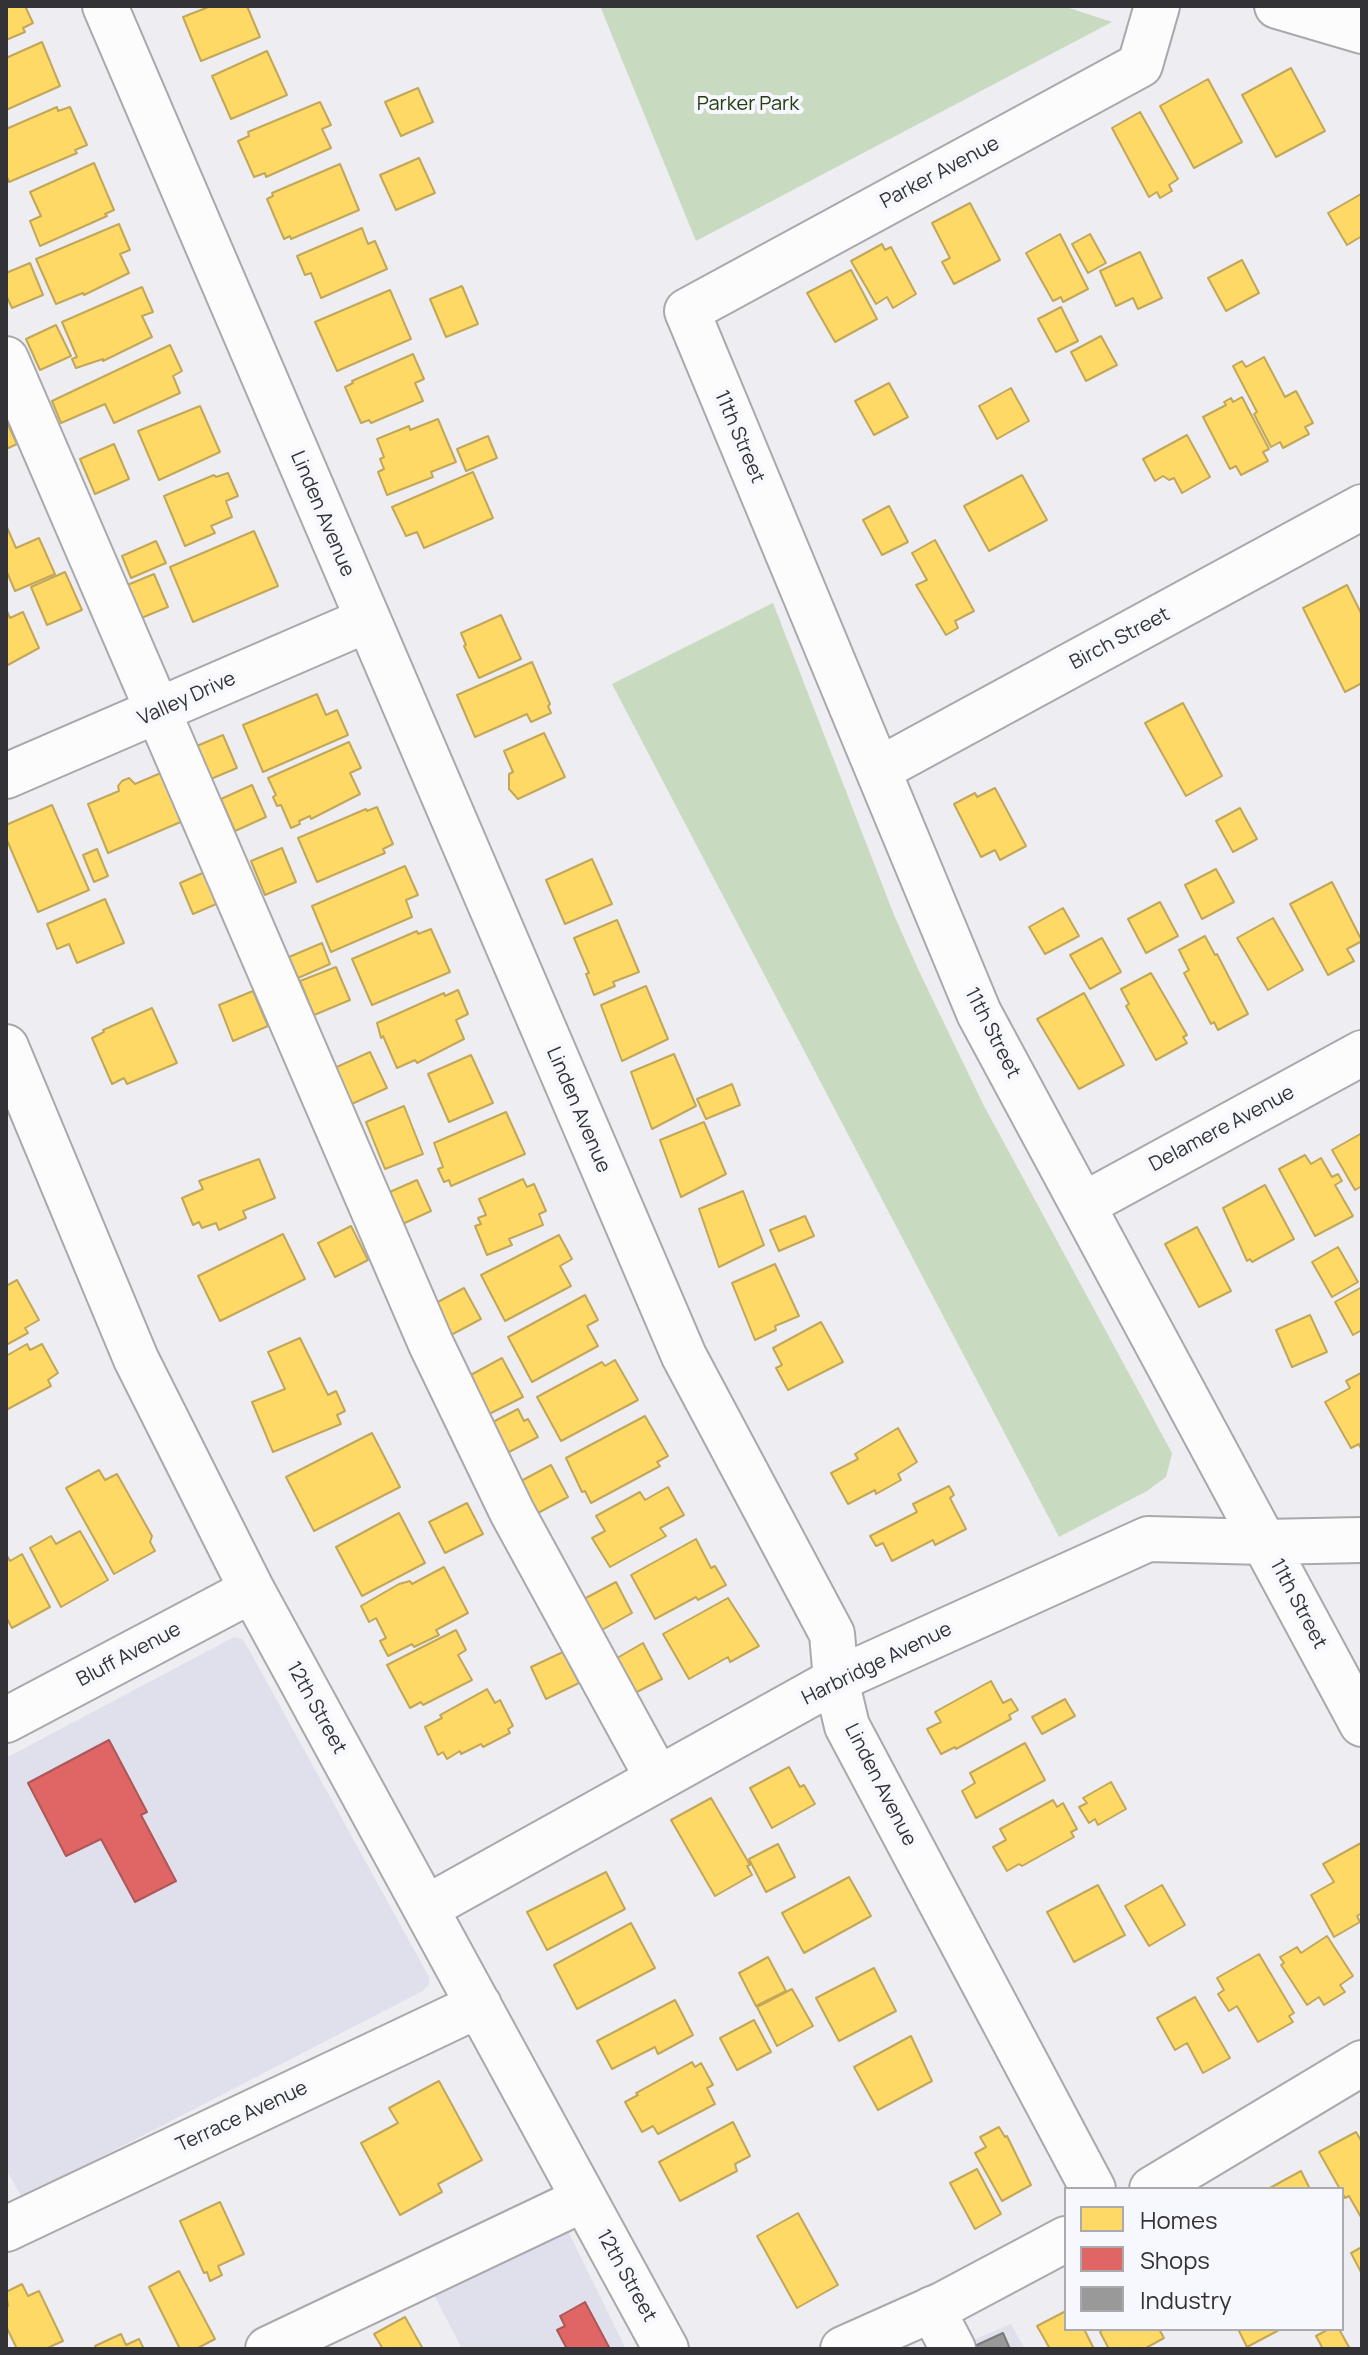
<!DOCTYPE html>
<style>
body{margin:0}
#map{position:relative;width:1368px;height:2355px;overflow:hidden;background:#ededf2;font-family:Manrope,sans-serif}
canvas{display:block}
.frame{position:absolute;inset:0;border:8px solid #333337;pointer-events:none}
.legend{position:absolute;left:1064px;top:2187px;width:280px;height:144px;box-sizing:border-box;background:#f7f7fe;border:2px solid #a9a9ae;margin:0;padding:10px 14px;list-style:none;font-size:24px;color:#333337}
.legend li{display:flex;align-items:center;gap:16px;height:40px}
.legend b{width:40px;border:2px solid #a9a9ae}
</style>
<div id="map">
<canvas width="1368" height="2355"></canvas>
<div class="frame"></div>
<ul class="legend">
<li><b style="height:22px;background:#ffd966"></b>Homes</li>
<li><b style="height:22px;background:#e06666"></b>Shops</li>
<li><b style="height:22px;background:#999"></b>Industry</li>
</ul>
</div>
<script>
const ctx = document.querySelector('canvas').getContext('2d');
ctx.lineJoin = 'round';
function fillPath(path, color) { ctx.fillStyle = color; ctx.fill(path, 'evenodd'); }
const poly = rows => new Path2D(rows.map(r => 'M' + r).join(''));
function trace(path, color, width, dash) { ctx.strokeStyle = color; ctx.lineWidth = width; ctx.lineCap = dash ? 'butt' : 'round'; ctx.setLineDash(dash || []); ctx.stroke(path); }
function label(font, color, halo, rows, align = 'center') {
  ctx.font = font + ' Manrope,sans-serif'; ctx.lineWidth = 8; ctx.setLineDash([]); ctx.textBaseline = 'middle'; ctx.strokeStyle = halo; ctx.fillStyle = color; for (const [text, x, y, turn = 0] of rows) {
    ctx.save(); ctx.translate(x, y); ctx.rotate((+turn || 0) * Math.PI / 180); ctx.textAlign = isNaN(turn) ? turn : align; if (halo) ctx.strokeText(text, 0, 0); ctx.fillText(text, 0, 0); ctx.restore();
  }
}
const built = poly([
 [234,1637,242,1639,247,1646,429,1977,429,1984,423,1991,411,1997,22,2198,6,2169,6,1758],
 [565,2225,626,2349,462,2349,431,2289],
 [1011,2324,1025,2349,952,2349]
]);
const green = poly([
 [600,6,1063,6,1112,22,696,241],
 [773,603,894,915,918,969,983,1104,1172,1453,1166,1477,1147,1491,1059,1537,612,684]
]);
const homes = poly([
 [6,6,25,6,33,23,23,28,25,32,6,40,6,6],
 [211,6,247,6,260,37,201,61,183,17,211,6],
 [42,42,60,86,6,110,6,58,42,42],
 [267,51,287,95,231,119,212,76,267,51],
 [1291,68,1325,131,1276,157,1242,95,1291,68],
 [1208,79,1242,142,1194,168,1160,106,1208,79],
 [418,88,433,122,401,136,385,102,418,88],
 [320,102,331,125,322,129,331,148,266,177,265,173,254,177,238,141,249,136,248,132,320,102],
 [57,107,58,111,70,107,87,145,75,150,77,153,9,182,6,174,6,129,57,107],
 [1140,112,1178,179,1169,185,1172,191,1160,198,1157,192,1149,197,1112,128,1140,112],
 [419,158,435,193,396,210,380,175,419,158],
 [94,163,114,210,105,214,107,216,40,246,30,221,41,216,30,192,94,163],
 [340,164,359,210,291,239,290,236,284,239,267,199,273,196,272,193,340,164],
 [1361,194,1362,236,1347,245,1328,213,1361,194],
 [970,203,1000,260,954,284,942,262,950,258,932,223,970,203],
 [119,224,130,250,120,254,129,273,84,295,83,293,56,304,36,259,119,224],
 [362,228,368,244,375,241,387,269,321,298,311,273,305,275,297,256,362,228],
 [1060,234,1088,289,1063,302,1061,297,1053,301,1026,253,1060,234],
 [1090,234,1106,263,1088,273,1072,244,1090,234],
 [882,244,885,250,891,247,916,294,893,308,887,297,876,304,851,261,882,244],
 [1140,252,1162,298,1138,309,1133,298,1116,306,1100,271,1140,252],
 [1242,260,1259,293,1226,311,1208,278,1242,260],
 [30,263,43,295,12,308,6,295,6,273,30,263],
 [851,270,877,319,835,342,807,293,851,270],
 [462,286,478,324,446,337,430,299,462,286],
 [142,287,153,312,142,316,152,337,103,361,103,359,76,368,72,359,77,357,62,322,142,287],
 [390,290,411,339,337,371,315,322,390,290],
 [1061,307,1078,341,1056,352,1038,319,1061,307],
 [56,325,71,356,40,370,26,339,56,325],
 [1101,336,1117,365,1086,381,1071,352,1101,336],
 [170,345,182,371,173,376,180,393,114,423,105,404,61,423,52,401,170,345],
 [413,354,424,379,415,383,423,401,371,423,369,420,361,423,345,387,353,383,352,381,413,354],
 [1264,357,1285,397,1296,391,1313,423,1305,427,1309,434,1283,448,1280,442,1271,447,1254,414,1257,412,1233,366,1242,361,1246,367,1264,357],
 [889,383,908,417,874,435,855,401,889,383],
 [1011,388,1029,421,997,439,979,406,1011,388],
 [1242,397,1269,449,1263,452,1268,461,1241,475,1236,466,1230,469,1203,417,1226,405,1224,402,1231,398,1233,402,1242,397],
 [200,406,220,452,159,480,138,431,200,406],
 [438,419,456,462,431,472,433,477,387,495,378,472,384,469,380,459,384,457,377,439,409,426,410,430,438,419],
 [6,420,17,444,6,449,6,420],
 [1187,435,1210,477,1182,493,1174,478,1169,480,1163,476,1155,481,1143,459,1187,435],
 [488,436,497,458,466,471,457,449,488,436],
 [114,444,129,479,95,494,80,459,114,444],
 [473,472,493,518,424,548,417,532,406,536,392,507,473,472],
 [228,473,238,496,226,501,232,517,211,526,215,533,185,546,164,496,214,475,216,477,228,473],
 [1022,475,1047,520,989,551,964,506,1022,475],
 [889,506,908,542,882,555,863,520,889,506],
 [6,525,16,548,39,538,55,574,15,591,6,570,6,525],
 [254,531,278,586,193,622,170,567,254,531],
 [935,540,974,611,955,621,958,628,946,635,916,585,927,580,912,553,935,540],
 [156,541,166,563,131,578,122,556,156,541],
 [65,572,82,610,47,625,31,587,65,572],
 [154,574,168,607,134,621,120,588,154,574],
 [1347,585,1362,615,1362,683,1345,692,1303,608,1347,585],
 [6,609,10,618,23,612,39,648,6,666,6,609],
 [501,615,521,659,479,678,464,646,466,645,461,633,501,615],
 [532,662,550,704,548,706,551,713,531,722,527,714,475,737,457,695,532,662],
 [317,694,326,715,337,710,348,735,263,772,243,725,317,694],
 [1183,703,1222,776,1186,796,1145,723,1183,703],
 [544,733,565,777,518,799,509,789,509,774,513,772,504,751,544,733],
 [223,735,237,768,206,781,192,748,223,735],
 [349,742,361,768,350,773,360,794,311,819,310,816,299,821,300,824,291,828,281,805,277,806,273,797,276,795,268,778,349,742],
 [170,769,190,818,108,853,88,804,119,791,118,786,122,781,129,778,135,784,170,769],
 [252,785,266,817,235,831,221,799,252,785],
 [995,788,1026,846,1000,860,995,850,981,857,954,804,975,793,977,797,995,788],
 [52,805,89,890,38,912,6,838,6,825,52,805],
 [377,807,393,844,383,849,385,853,317,882,298,838,366,809,367,811,377,807],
 [1240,808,1257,839,1233,852,1216,821,1240,808],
 [282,848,296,882,265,895,251,861,282,848],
 [97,849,108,876,94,882,83,855,97,849],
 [592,859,612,904,565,924,546,880,592,859],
 [405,866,418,895,406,900,412,917,331,952,312,906,405,866],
 [214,868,228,899,193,914,180,883,214,868],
 [1216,869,1234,902,1202,919,1185,885,1216,869],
 [1332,882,1362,941,1347,949,1354,961,1328,975,1290,904,1332,882],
 [105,899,124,943,77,963,69,944,57,949,47,924,105,899],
 [1160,902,1178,936,1146,953,1128,919,1160,902],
 [1063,908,1079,936,1045,954,1029,927,1063,908],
 [1273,918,1303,970,1268,990,1237,938,1273,918],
 [617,920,639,972,613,982,615,986,594,995,586,974,589,973,574,938,617,920],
 [431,929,450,972,372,1005,352,959,417,931,418,934,431,929],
 [1205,936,1215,955,1217,954,1248,1014,1218,1030,1214,1022,1211,1024,1184,973,1189,970,1179,950,1205,936],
 [1102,938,1121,972,1090,989,1070,955,1102,938],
 [322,943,330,964,298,978,289,957,322,943],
 [336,967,350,1000,314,1015,300,981,336,967],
 [1151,973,1187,1035,1183,1037,1187,1043,1156,1060,1126,1006,1129,1004,1121,989,1151,973],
 [646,986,668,1039,622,1061,601,1005,646,986],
 [458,990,468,1014,456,1020,464,1039,417,1063,415,1060,397,1068,383,1036,381,1038,377,1023,444,993,445,996,458,990],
 [253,991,268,1026,233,1041,219,1005,253,991],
 [1084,993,1124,1065,1079,1089,1037,1019,1084,993],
 [152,1008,177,1063,127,1084,124,1078,112,1084,92,1038,104,1032,103,1030,152,1008],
 [370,1052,387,1088,345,1107,328,1071,370,1052],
 [674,1054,696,1106,652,1129,631,1072,674,1054],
 [471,1055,493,1103,449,1122,428,1074,471,1055],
 [732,1084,740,1105,706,1119,697,1099,732,1084],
 [404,1106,423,1154,385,1169,366,1122,404,1106],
 [506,1112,525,1154,451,1186,449,1180,444,1182,438,1169,443,1167,434,1143,506,1112],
 [704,1122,726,1174,681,1197,660,1140,704,1122],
 [1362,1133,1362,1186,1355,1190,1332,1150,1362,1133],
 [1305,1155,1311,1164,1321,1158,1332,1177,1338,1174,1342,1181,1335,1185,1353,1216,1315,1236,1279,1169,1305,1155],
 [259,1159,275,1198,243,1211,246,1218,219,1230,216,1223,202,1228,199,1222,193,1225,182,1198,203,1189,199,1181,259,1159],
 [523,1179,527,1187,534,1184,546,1211,539,1214,543,1225,509,1239,512,1245,487,1255,475,1226,481,1224,478,1218,486,1215,479,1199,523,1179],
 [417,1180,431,1211,398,1226,383,1195,417,1180],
 [1265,1185,1294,1239,1252,1262,1250,1259,1247,1261,1223,1208,1265,1185],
 [743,1191,764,1245,719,1267,699,1209,743,1191],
 [805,1216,814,1236,779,1251,770,1230,805,1216],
 [351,1226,368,1260,335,1277,318,1243,351,1226],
 [1197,1227,1231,1291,1199,1307,1165,1244,1197,1227],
 [283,1234,305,1279,220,1321,198,1276,283,1234],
 [559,1235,572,1259,560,1266,571,1286,505,1321,481,1275,559,1235],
 [1338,1247,1358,1282,1332,1297,1312,1262,1338,1247],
 [775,1264,799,1316,775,1326,776,1330,755,1340,732,1283,775,1264],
 [17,1280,39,1320,25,1328,28,1333,6,1345,6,1286,17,1280],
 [1362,1287,1362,1330,1353,1335,1335,1302,1362,1287],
 [464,1288,481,1319,451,1335,434,1304,464,1288],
 [585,1295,598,1320,587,1326,598,1346,532,1382,508,1337,585,1295],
 [1310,1315,1327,1352,1292,1367,1276,1330,1310,1315],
 [821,1322,843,1362,788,1390,776,1368,782,1365,773,1348,821,1322],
 [300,1338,328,1395,336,1391,345,1411,337,1415,341,1424,273,1452,252,1402,285,1389,268,1352,300,1338],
 [27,1344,30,1350,42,1344,58,1373,48,1380,51,1386,6,1410,6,1356,27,1344],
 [502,1358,523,1397,487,1415,467,1377,502,1358],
 [615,1360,638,1400,561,1441,537,1397,602,1362,605,1366,615,1360],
 [1361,1373,1362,1375,1362,1451,1359,1444,1351,1448,1325,1402,1350,1388,1346,1381,1361,1373],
 [518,1409,524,1421,528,1419,538,1437,505,1454,489,1424,518,1409],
 [645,1416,668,1456,657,1462,660,1466,591,1503,585,1491,582,1492,566,1458,645,1416],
 [898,1428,917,1462,898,1474,901,1480,876,1494,875,1490,848,1504,831,1473,858,1459,855,1454,898,1428],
 [372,1433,400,1487,314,1531,286,1477,372,1433],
 [551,1465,568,1497,536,1514,519,1482,551,1465],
 [99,1470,105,1480,117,1474,152,1536,150,1542,155,1551,114,1574,66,1488,99,1470],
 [949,1486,954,1495,950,1498,966,1529,935,1545,933,1540,892,1561,883,1543,876,1546,870,1536,917,1512,913,1504,949,1486],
 [668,1487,684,1515,660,1528,666,1536,610,1567,592,1538,605,1531,596,1516,640,1492,645,1500,668,1487],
 [467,1503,483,1534,445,1553,429,1522,467,1503],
 [399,1513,425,1563,362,1596,336,1547,399,1513],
 [80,1531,108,1580,61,1607,30,1548,51,1536,56,1544,80,1531],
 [696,1539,711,1568,715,1566,726,1585,698,1600,696,1597,655,1619,631,1575,696,1539],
 [6,1554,10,1561,22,1554,50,1607,12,1628,6,1617,6,1554],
 [444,1567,468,1613,436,1630,439,1635,414,1647,412,1644,388,1656,380,1641,386,1638,376,1618,369,1622,361,1606,399,1584,410,1581,412,1584,444,1567],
 [616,1582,632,1613,600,1631,582,1600,616,1582],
 [728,1598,759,1646,730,1662,728,1657,689,1679,663,1634,728,1598],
 [456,1630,466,1650,458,1655,472,1680,423,1705,421,1702,410,1708,387,1665,456,1630],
 [643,1643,662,1679,631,1695,612,1661,643,1643],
 [563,1652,579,1683,546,1699,531,1667,563,1652],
 [991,1681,1003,1703,1011,1699,1018,1710,1009,1715,1011,1719,956,1749,955,1747,941,1754,927,1729,941,1722,935,1712,991,1681],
 [487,1689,495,1703,500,1700,513,1726,508,1729,510,1733,483,1747,481,1744,461,1754,460,1751,447,1759,443,1752,438,1755,425,1727,442,1718,440,1715,487,1689],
 [1065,1699,1075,1716,1042,1734,1032,1717,1065,1699],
 [1025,1743,1045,1780,976,1818,962,1791,975,1783,970,1773,1025,1743],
 [789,1767,800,1787,804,1785,815,1804,772,1828,750,1788,789,1767],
 [1111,1782,1126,1809,1098,1825,1095,1819,1089,1823,1079,1807,1087,1803,1083,1798,1111,1782],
 [711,1798,750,1865,747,1866,752,1875,715,1896,671,1820,711,1798],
 [1053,1800,1057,1807,1063,1803,1077,1829,1071,1832,1074,1837,1022,1866,1019,1864,1007,1871,993,1847,1006,1840,1000,1829,1053,1800],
 [1361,1843,1362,1913,1357,1916,1360,1922,1334,1937,1311,1895,1334,1882,1323,1864,1361,1843],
 [778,1844,795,1877,766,1892,749,1859,778,1844],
 [606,1872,625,1909,547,1950,527,1912,606,1872],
 [849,1877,871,1916,804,1953,782,1913,849,1877],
 [1098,1885,1125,1935,1074,1962,1047,1912,1098,1885],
 [1162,1885,1185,1925,1149,1946,1125,1906,1162,1885],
 [631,1923,655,1968,577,2009,554,1965,631,1923],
 [1327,1936,1353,1976,1340,1985,1345,1992,1324,2005,1319,1997,1307,2005,1281,1965,1284,1963,1280,1957,1297,1947,1301,1953,1327,1936],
 [1259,1954,1294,2013,1289,2016,1293,2022,1258,2042,1237,2006,1229,2011,1218,1994,1224,1990,1217,1978,1259,1954],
 [768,1957,786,1991,756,2006,739,1973,768,1957],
 [874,1968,896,2011,839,2041,816,1998,874,1968],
 [792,1989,813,2026,777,2046,757,2007,792,1989],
 [1195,1997,1230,2058,1203,2073,1187,2043,1175,2050,1157,2018,1195,1997],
 [675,2000,693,2035,658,2054,655,2047,612,2069,597,2041,675,2000],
 [754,2020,771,2052,737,2070,720,2038,754,2020],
 [911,2036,932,2081,878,2110,854,2067,911,2036],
 [692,2062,695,2067,701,2063,713,2085,707,2088,715,2104,658,2134,653,2126,642,2132,625,2102,638,2095,636,2093,692,2062],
 [439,2081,482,2160,438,2184,442,2192,400,2215,361,2143,398,2123,389,2108,439,2081],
 [733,2122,750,2156,735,2164,737,2171,680,2201,659,2162,733,2122],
 [999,2127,1005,2137,1007,2136,1031,2185,1002,2201,975,2153,986,2147,980,2137,999,2127],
 [1356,2132,1362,2142,1362,2219,1349,2196,1345,2198,1319,2152,1356,2132],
 [977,2169,1001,2214,975,2229,950,2183,977,2169],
 [1301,2171,1310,2189,1268,2189,1301,2171],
 [220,2202,244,2254,218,2266,222,2275,210,2281,207,2272,204,2273,180,2221,220,2202],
 [798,2213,838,2285,797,2308,757,2236,798,2213],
 [1362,2247,1362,2274,1351,2253,1362,2247],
 [179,2271,215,2339,196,2349,180,2349,149,2287,179,2271],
 [22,2284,28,2296,39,2291,63,2341,45,2349,17,2349,6,2326,6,2308,8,2306,6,2292,22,2284],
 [1066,2311,1066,2329,1084,2329,1094,2349,1045,2349,1049,2347,1037,2326,1066,2311],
 [405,2317,423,2349,383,2349,374,2334,405,2317],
 [1104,2329,1159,2329,1164,2338,1144,2349,1109,2349,1100,2332,1104,2329],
 [1238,2329,1281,2329,1247,2347,1238,2329],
 [1329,2329,1339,2329,1350,2349,1323,2349,1316,2336,1329,2329],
 [121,2334,126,2345,139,2339,144,2349,96,2349,95,2346,121,2334]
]);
const shops = poly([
 [109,1740,147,1812,141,1815,176,1881,135,1902,101,1839,66,1856,28,1783,109,1740],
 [585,2302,610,2349,567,2349,557,2330,565,2326,560,2316,585,2302]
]);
const industry = poly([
 [1003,2333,1010,2349,968,2349,1003,2333]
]);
const minor = poly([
 [105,6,684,1356,832,1634,836,1680,847,1726,1093,2189],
 [1157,6,1140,65,687,311,979,1013,1362,1724],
 [1277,6,1362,31],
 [6,359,431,1344,512,1512,658,1779],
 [878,770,1362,507],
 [6,776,367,620],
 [6,1047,136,1359,252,1590,666,2349],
 [1083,1205,1362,1053],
 [6,1720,252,1590],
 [426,1908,836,1680,1148,1539,1264,1542,1362,1540],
 [6,2229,479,2005],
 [932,2309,953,2349],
 [268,2349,584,2199]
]);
const major = poly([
 [1152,2189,1362,2063],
 [843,2349,944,2304,1066,2239]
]);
const parkNames = [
 ["Parker Park",748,104]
];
const streetNames = [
 ["Parker Avenue",940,173,-28],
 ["11th Street",739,437,67],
 ["Linden Avenue",322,514,67],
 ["Birch Street",1120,639,-28],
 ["Valley Drive",187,699,-24],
 ["11th Street",992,1033,63],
 ["Linden Avenue",578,1110,67],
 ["Delamere Avenue",1222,1129,-28],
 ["11th Street",1298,1604,62],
 ["Bluff Avenue",129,1655,-28],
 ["Harbridge Avenue",877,1664,-26],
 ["12th Street",316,1708,61],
 ["Linden Avenue",880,1785,63],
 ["Terrace Avenue",242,2117,-25],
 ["12th Street",626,2276,61]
];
fillPath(built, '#e0e0ec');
fillPath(green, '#c8dbc0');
fillPath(homes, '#ffd966');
trace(homes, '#c2a758', 2);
fillPath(shops, '#e06666');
trace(shops, '#ac5758', 2);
fillPath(industry, '#999');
trace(industry, '#7a7a7c', 2);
trace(minor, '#a9a9ad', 48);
trace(major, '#a9a9ad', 48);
trace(minor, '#fcfcfd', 44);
trace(major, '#fcfcfd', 44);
label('20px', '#233e0f', '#f7f7fe', parkNames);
label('20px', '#333337', '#f7f7fe', streetNames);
</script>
